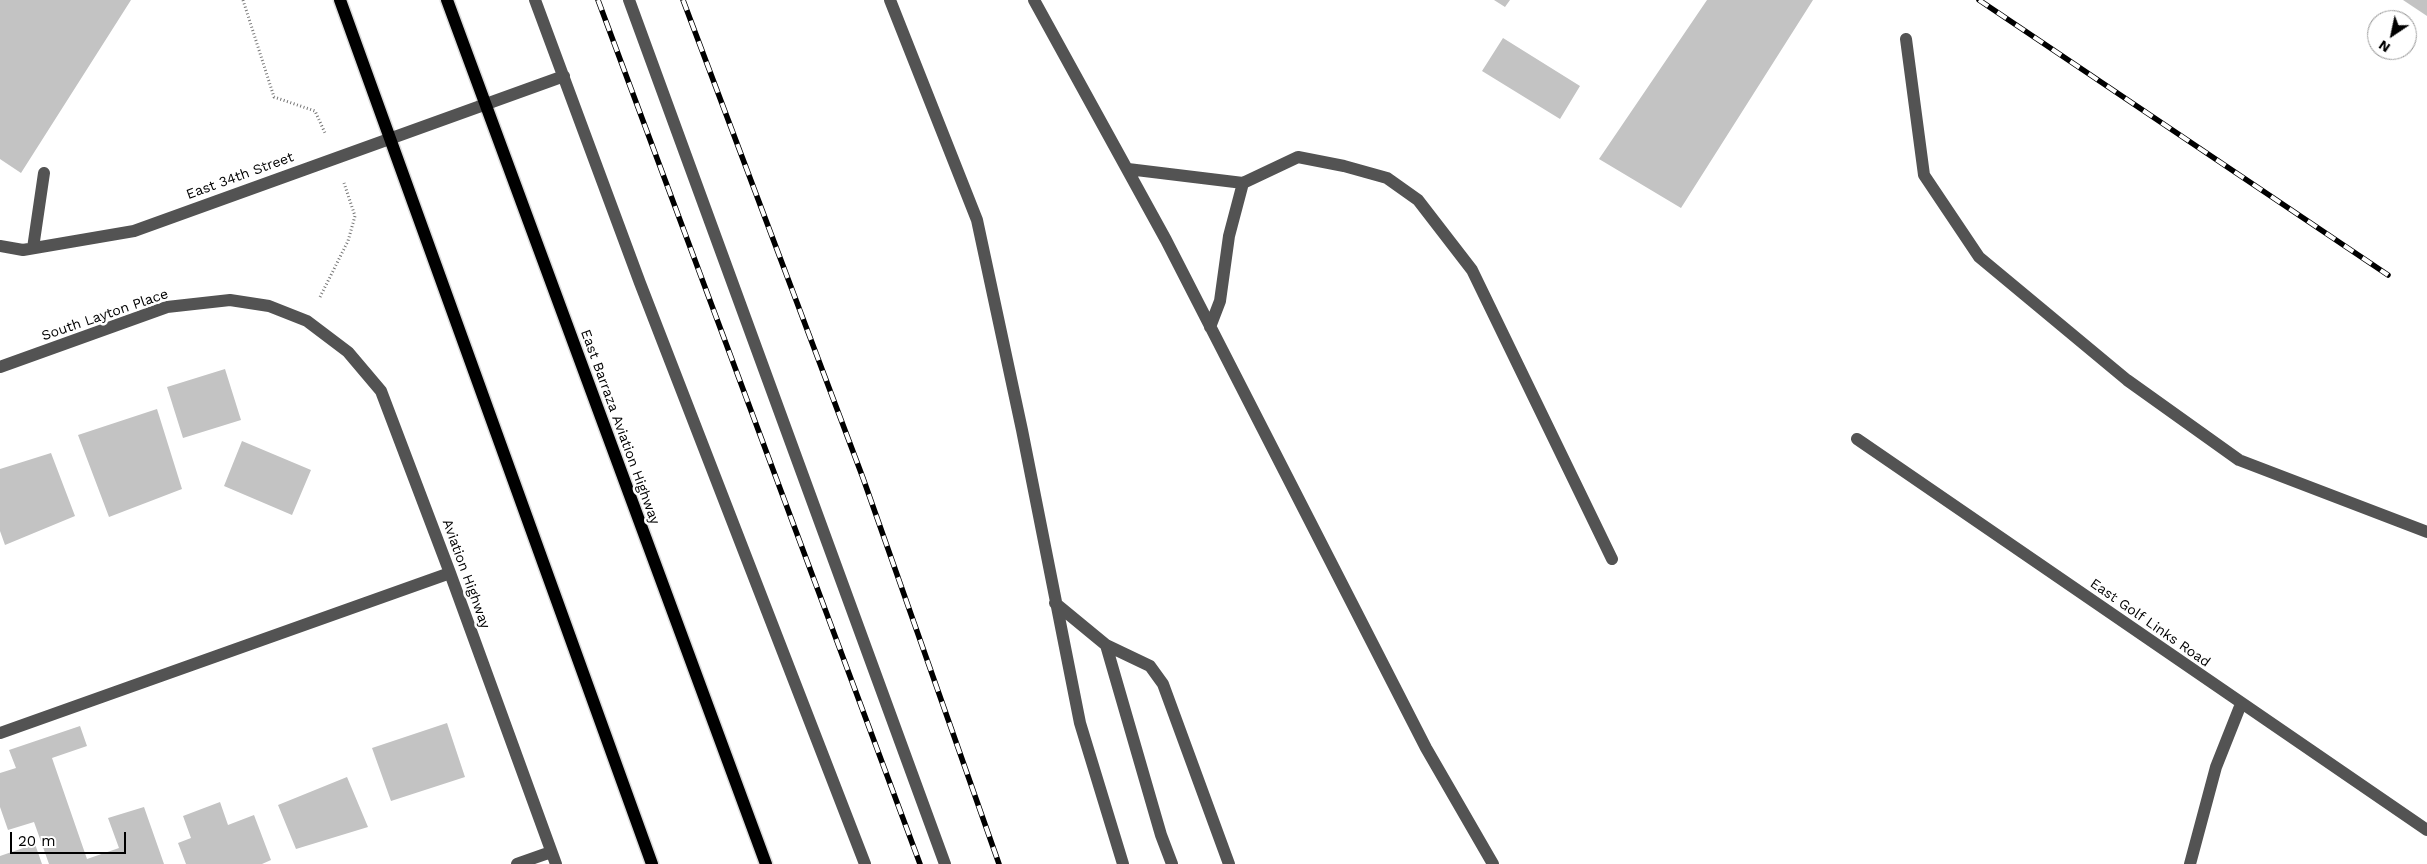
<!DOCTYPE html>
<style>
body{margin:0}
#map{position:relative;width:2427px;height:864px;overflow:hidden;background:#fff;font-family:"Work Sans",sans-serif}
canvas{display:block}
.north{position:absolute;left:2367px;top:10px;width:50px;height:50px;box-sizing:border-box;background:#fff;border:1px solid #999;border-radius:50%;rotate:214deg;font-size:14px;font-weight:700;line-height:20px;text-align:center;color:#000}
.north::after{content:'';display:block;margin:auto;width:18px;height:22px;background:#000;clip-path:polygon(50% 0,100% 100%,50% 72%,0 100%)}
.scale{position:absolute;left:10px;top:832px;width:116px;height:22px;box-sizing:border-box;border:2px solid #000;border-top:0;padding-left:6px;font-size:15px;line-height:18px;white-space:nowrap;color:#000;-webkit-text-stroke:4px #fff;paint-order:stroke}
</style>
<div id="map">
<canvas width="2427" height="864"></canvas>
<div class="north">N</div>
<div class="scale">20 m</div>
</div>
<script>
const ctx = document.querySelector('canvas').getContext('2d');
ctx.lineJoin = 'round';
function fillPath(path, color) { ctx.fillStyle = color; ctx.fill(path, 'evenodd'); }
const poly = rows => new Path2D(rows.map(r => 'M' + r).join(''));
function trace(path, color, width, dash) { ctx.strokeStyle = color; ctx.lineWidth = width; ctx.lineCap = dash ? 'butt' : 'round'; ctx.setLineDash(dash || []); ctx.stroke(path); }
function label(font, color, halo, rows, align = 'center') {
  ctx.font = font + ' "Work Sans",sans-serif'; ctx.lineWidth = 5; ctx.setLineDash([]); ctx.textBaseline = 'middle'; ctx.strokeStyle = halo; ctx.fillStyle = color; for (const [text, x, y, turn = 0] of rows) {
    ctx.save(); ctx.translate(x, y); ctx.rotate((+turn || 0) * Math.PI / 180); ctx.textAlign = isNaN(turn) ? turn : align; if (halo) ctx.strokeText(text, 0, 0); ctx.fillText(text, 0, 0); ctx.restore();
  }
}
const building = poly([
 [0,0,131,0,21,173,0,159],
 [1494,0,1510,0,1505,7],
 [1707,0,1813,0,1681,208,1599,159],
 [2403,0,2427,0,2427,16],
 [1503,38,1580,86,1560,119,1482,71],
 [225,369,241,420,183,438,167,387],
 [157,409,182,489,109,517,78,435],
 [242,441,311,470,292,515,224,486],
 [51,453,75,516,5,545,0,531,0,469],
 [447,723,465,777,391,801,372,748],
 [80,726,87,746,52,758,87,859,119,848,108,818,144,807,164,864,49,864,34,822,8,830,0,807,0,773,16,768,9,750],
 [347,777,368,827,296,849,278,805],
 [220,802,228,825,254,815,271,860,262,864,186,864,178,843,191,838,183,816],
 [35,844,42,864,0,864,0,856]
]);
const path = poly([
 [243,0,274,97,315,111,325,133],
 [320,297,348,241,355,216,344,183]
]);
const minor = poly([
 [535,0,640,283,865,864],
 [629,0,945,864],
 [890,0,977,220,1022,430,1080,723,1123,864],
 [1034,0,1166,240,1426,748,1493,864],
 [1906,39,1924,175,1979,257,2127,380,2239,460,2427,532],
 [1128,169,1243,183,1298,157,1344,166,1387,178,1418,200,1472,270,1612,559],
 [0,246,23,250,134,231,564,76],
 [33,248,44,173],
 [1210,327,1220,301,1229,236,1243,183],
 [0,367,167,307,230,300,269,306,307,321,348,352,381,391,450,573,556,864],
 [1857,439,2427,830],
 [1055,603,1106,645,1150,666,1163,684,1229,864],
 [1106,645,1161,835,1172,864],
 [0,733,450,573],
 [517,864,551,852],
 [2190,864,2216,767,2241,704]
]);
const major = poly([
 [340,0,652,864],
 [447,0,766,864]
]);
const rail = poly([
 [598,0,920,864],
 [683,0,863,478,999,864],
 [1979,0,2388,275]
]);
const streetNames = [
 ["East 34th Street",240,176,-20],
 ["South Layton Place",105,315,-19],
 ["East Barraza Aviation Highway",620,427,70],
 ["Aviation Highway",466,574,70],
 ["East Golf Links Road",2150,623,35]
];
fillPath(building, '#c3c3c3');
trace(major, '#dbdbdb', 15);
trace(path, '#757575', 3, [1, 2.5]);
trace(minor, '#535353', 12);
trace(major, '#000', 12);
trace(rail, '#000', 5.5);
trace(rail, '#fff', 4, [11]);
label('14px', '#000', '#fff', streetNames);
</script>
